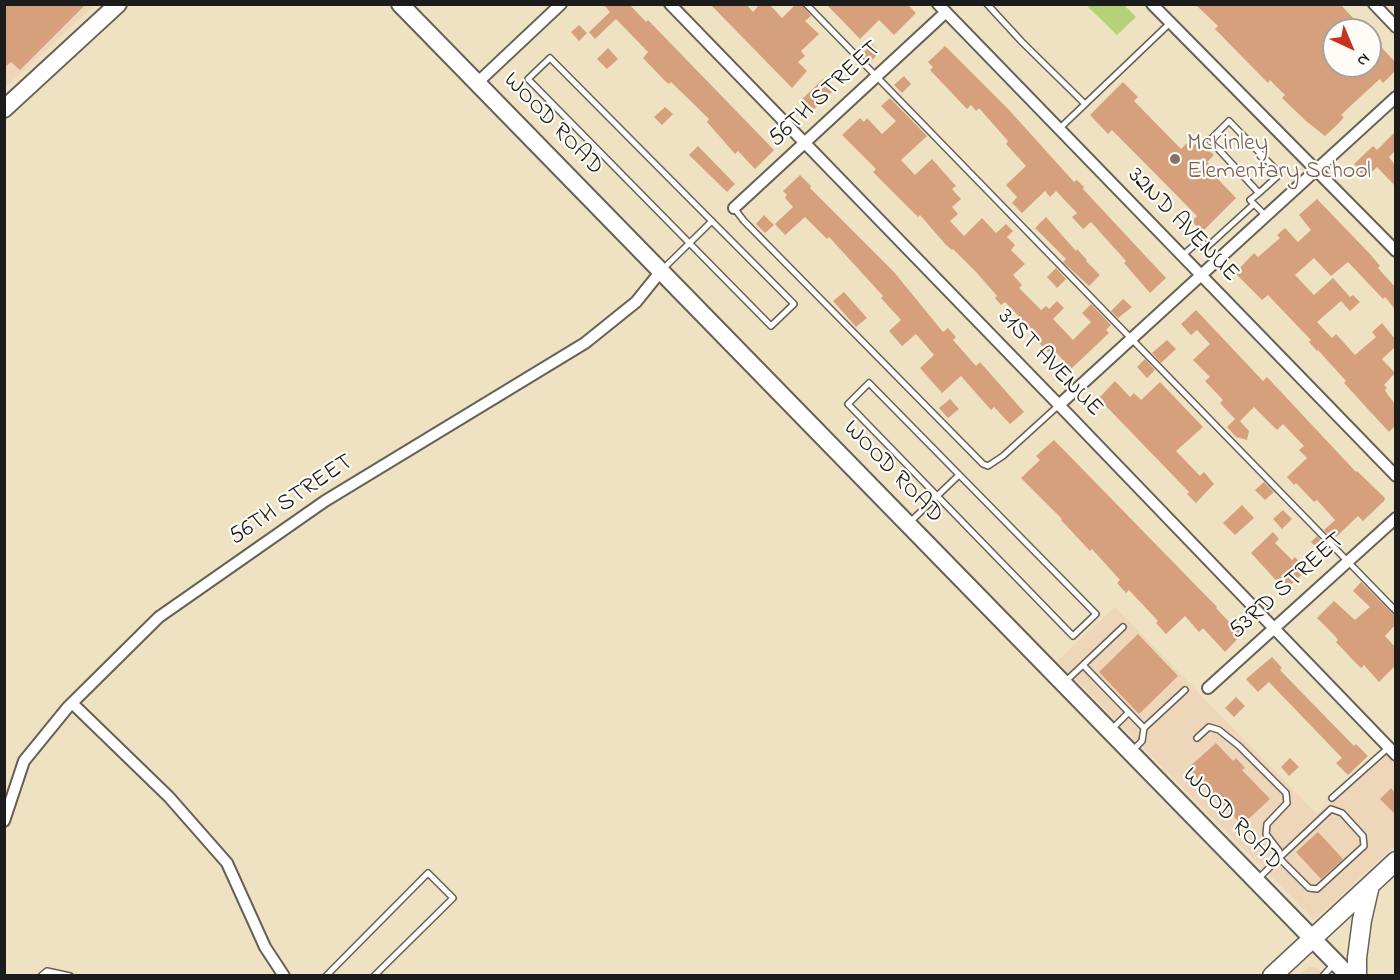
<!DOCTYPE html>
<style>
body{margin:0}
#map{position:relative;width:1400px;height:980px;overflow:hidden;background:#efe2c2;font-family:"Indie Flower",sans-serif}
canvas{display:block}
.frame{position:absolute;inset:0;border:6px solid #1c1c1c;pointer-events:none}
.north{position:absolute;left:1322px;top:18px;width:60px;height:60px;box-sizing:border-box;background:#fdfcf7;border:2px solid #a3a29f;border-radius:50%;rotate:136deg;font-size:16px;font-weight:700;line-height:24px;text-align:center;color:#1c1c1c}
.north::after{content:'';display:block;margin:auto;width:21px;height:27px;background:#c8321e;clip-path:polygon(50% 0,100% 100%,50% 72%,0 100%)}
</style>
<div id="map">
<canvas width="1400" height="980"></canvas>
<div class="frame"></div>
<div class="north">N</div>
</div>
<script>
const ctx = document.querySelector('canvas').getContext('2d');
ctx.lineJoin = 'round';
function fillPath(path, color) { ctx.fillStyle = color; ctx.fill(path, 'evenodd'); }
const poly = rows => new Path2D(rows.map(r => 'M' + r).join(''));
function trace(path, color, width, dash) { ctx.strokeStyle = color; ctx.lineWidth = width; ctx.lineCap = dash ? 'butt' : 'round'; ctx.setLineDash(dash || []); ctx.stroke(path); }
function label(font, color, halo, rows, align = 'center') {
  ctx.font = font + ' "Indie Flower",sans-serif'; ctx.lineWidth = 4.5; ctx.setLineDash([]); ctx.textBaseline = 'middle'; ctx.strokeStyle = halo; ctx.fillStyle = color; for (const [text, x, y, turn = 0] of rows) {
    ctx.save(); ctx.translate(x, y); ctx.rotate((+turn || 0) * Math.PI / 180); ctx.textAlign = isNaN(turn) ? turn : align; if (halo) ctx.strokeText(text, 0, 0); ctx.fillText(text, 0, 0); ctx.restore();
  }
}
const built = poly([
 [5,5,95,5,5,88],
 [1115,607,1317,814,1395,744,1395,846,1314,920,1057,661],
 [1310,966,1318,968,1325,975,1296,976]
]);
const green = poly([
 [1086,5,1124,5,1136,17,1117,35]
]);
const building = poly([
 [4,4,86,4,20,70,11,62,4,68],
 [603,4,629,4,646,22,648,20,774,150,755,169,738,151,735,154,707,122,709,119,671,82,669,84,665,81,643,58,648,52,616,19,595,39,589,32,610,12],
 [710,4,746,4,753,12,760,4,769,4,782,18,796,4,801,4,811,16,805,21,819,34,801,51,805,56,798,62,807,71,792,88],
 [826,4,907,4,916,13,894,35,879,20,860,39],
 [1340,4,1356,21,1358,19,1370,30,1334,30,1334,66,1370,66,1370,35,1395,62,1395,71,1383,83,1380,79,1359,98,1341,115,1344,117,1338,124,1325,136,1306,121,1282,98,1285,95,1270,80,1268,83,1260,75,1215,29,1218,26,1196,5],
 [579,25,587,33,579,41,571,32],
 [872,44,880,52,870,62,862,54],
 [945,46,1010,111,1074,182,1077,180,1084,187,1083,189,1166,278,1150,293,1124,263,1126,261,1091,222,1083,229,1072,217,1077,213,1056,191,1050,197,1045,191,1022,213,1012,203,1017,197,1006,185,1026,166,1006,144,1008,141,979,108,976,111,971,105,967,109,930,70,933,67,928,62],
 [608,48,618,59,607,69,597,59],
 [904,76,911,84,902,93,894,85],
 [823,79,834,90,812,111,802,99],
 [1123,82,1138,97,1134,101,1181,149,1188,142,1192,147,1199,141,1214,155,1207,162,1217,172,1214,175,1236,198,1202,232,1192,221,1197,216,1112,130,1108,134,1090,115],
 [890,98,927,136,901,160,915,175,932,159,956,186,952,189,961,199,952,207,958,214,950,221,964,236,982,218,996,233,1006,224,1013,231,1007,237,1015,245,1011,250,1025,264,1013,275,1022,285,1019,288,1041,310,1046,306,1049,309,1057,301,1064,308,1053,319,1073,340,1091,322,1082,313,1091,304,1111,325,1106,330,1109,333,1071,369,1053,349,1048,352,1039,343,1041,339,1005,302,1001,305,995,298,997,296,977,273,953,249,952,250,946,245,920,215,918,217,873,172,876,169,842,135,860,118,864,122,867,118,882,134,896,121,881,106],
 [665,107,673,114,662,125,654,117],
 [1395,132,1395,151,1389,157,1395,165,1395,186,1377,167,1364,179,1357,171,1359,169,1354,164,1373,146,1377,150],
 [698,146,735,184,727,192,689,155],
 [800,175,811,186,810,188,894,272,943,332,948,328,956,337,953,340,976,366,980,362,1024,412,1010,424,994,407,991,410,961,376,942,393,920,368,934,355,916,334,902,346,889,331,901,320,881,298,883,296,829,237,827,239,805,217,785,235,775,224,793,207,785,198,787,195,783,191],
 [1317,199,1370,254,1380,266,1378,268,1395,287,1395,309,1385,297,1383,299,1348,262,1331,276,1314,258,1295,275,1314,295,1333,278,1350,297,1353,295,1360,302,1350,311,1341,301,1317,322,1332,338,1336,334,1355,355,1376,337,1372,332,1382,323,1395,339,1395,347,1382,359,1395,373,1384,385,1387,388,1385,390,1388,395,1395,404,1395,426,1389,432,1344,383,1346,381,1318,350,1317,351,1309,342,1311,340,1285,313,1268,295,1262,300,1235,273,1254,253,1258,257,1280,238,1277,235,1285,228,1298,242,1311,230,1299,215],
 [764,215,774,225,765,233,756,224],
 [1046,217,1076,251,1077,249,1087,260,1086,261,1100,275,1089,286,1063,262,1066,259,1035,228],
 [1056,268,1066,279,1057,288,1047,277],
 [844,292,867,318,856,327,833,301],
 [1123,299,1132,307,1118,318,1111,311],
 [1196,310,1263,381,1267,377,1356,472,1357,471,1385,498,1384,501,1363,521,1358,516,1335,538,1334,536,1332,538,1324,530,1335,520,1317,500,1314,502,1296,483,1294,485,1287,477,1307,458,1299,450,1304,446,1283,424,1277,430,1254,407,1240,421,1249,431,1247,440,1236,437,1227,427,1235,419,1220,403,1223,400,1205,381,1210,377,1193,360,1210,344,1197,330,1191,335,1181,324],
 [1167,340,1176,349,1161,363,1152,353],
 [1145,359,1155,370,1147,378,1137,367],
 [1115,381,1130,397,1134,393,1141,400,1160,382,1203,427,1176,451,1200,476,1204,472,1214,484,1196,503,1187,494,1189,492,1102,402,1104,401,1100,397],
 [950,399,959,409,948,418,939,408],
 [1054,440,1217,607,1216,608,1231,624,1236,620,1246,630,1225,652,1203,628,1199,632,1185,616,1166,634,1156,623,1158,621,1129,590,1126,593,1117,583,1120,580,1092,549,1090,551,1061,520,1062,519,1021,478,1040,460,1036,456],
 [1264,482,1274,492,1265,500,1255,490],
 [1242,505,1254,518,1235,535,1223,523],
 [1283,510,1292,519,1282,529,1273,519],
 [1273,532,1279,539,1275,543,1292,560,1295,557,1307,570,1285,590,1251,553],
 [1317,536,1325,545,1319,550,1311,542],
 [1361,582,1395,616,1395,625,1385,636,1395,647,1395,666,1379,682,1364,665,1361,668,1350,657,1336,642,1338,640,1334,635,1317,618,1334,601,1355,620,1370,607,1353,591],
 [1138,634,1178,676,1139,714,1099,672],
 [1272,657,1282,668,1280,670,1310,701,1354,746,1356,744,1368,756,1348,775,1336,763,1342,758,1269,682,1258,692,1246,679],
 [1236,697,1245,706,1234,717,1225,708],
 [1216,743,1233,761,1236,758,1245,768,1242,770,1270,799,1242,825,1188,768],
 [1290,758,1299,767,1289,776,1281,767],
 [1391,788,1395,793,1395,814,1380,799],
 [1318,832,1343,859,1321,879,1296,852]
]);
const lane = poly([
 [806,4,1396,611],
 [987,4,1022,42,1085,104],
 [550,58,794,304,771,326,528,79,550,58],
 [1059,129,1170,23],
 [1259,193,1210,140,1229,121,1280,174,1259,193,1250,200,1266,216],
 [734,208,744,221,983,464,988,466,1003,456,1059,405],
 [1182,256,1200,240,1207,247,1254,204],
 [662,270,712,221],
 [869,383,1096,614,1073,636,848,404,869,383],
 [909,523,959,475],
 [1083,665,1144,728,1185,690],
 [1066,681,1123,627],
 [1112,729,1128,713],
 [1197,738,1209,727,1219,730,1239,746,1286,793,1287,803,1267,824,1266,834,1279,851,1279,858,1309,888,1317,889,1364,846,1363,836,1342,813,1331,809,1279,858,1258,879],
 [1133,750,1142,741,1144,728],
 [1332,798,1388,748],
 [41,976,47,971,70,976],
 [326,976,428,873,453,898,374,976],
 [1323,976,1334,964]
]);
const street = poly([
 [670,4,1059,405,1396,755],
 [938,4,1396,476],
 [1152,4,1396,251],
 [1374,4,1396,27],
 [477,83,561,4],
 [734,208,946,12],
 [1059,405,1396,97],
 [1208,688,1396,518],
 [72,703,169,797,227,863,265,947,284,976],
 [4,821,24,761,68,707,159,617,325,501,585,343,636,302,661,271]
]);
const secondary = poly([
 [400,4,1349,976],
 [4,109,118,4]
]);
const primary = poly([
 [1272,976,1396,861],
 [1357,976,1357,958,1362,920,1370,885]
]);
const markers = [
 [1175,159,6,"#8d6e63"]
];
const streetNames = [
 ["56TH STREET",826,95,-43],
 ["WOOD ROAD",552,125,46],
 ["32ND AVENUE",1182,226,46],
 ["31ST AVENUE",1049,364,46],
 ["WOOD ROAD",892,473,46],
 ["56TH STREET",292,501,-34],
 ["53RD STREET",1288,587,-42],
 ["WOOD ROAD",1231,820,46]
];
const educationNames = [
 ["McKinley",1187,145],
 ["Elementary School",1187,173]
];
fillPath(built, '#eed6bb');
fillPath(green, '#b5d278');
fillPath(building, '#d7a07c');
trace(lane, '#666156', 8);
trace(street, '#666156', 14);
trace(secondary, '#666156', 20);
trace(primary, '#666156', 21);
trace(lane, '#fff', 5);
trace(street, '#fff', 10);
trace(secondary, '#fff', 16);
trace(primary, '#fff', 18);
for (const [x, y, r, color] of markers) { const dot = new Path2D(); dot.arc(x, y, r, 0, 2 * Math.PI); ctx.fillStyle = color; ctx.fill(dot); trace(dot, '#fdfcf7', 2); }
label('24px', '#1c1c1c', '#fdfcf7', streetNames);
label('24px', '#785e54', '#fdfcf7', educationNames, 'left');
</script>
